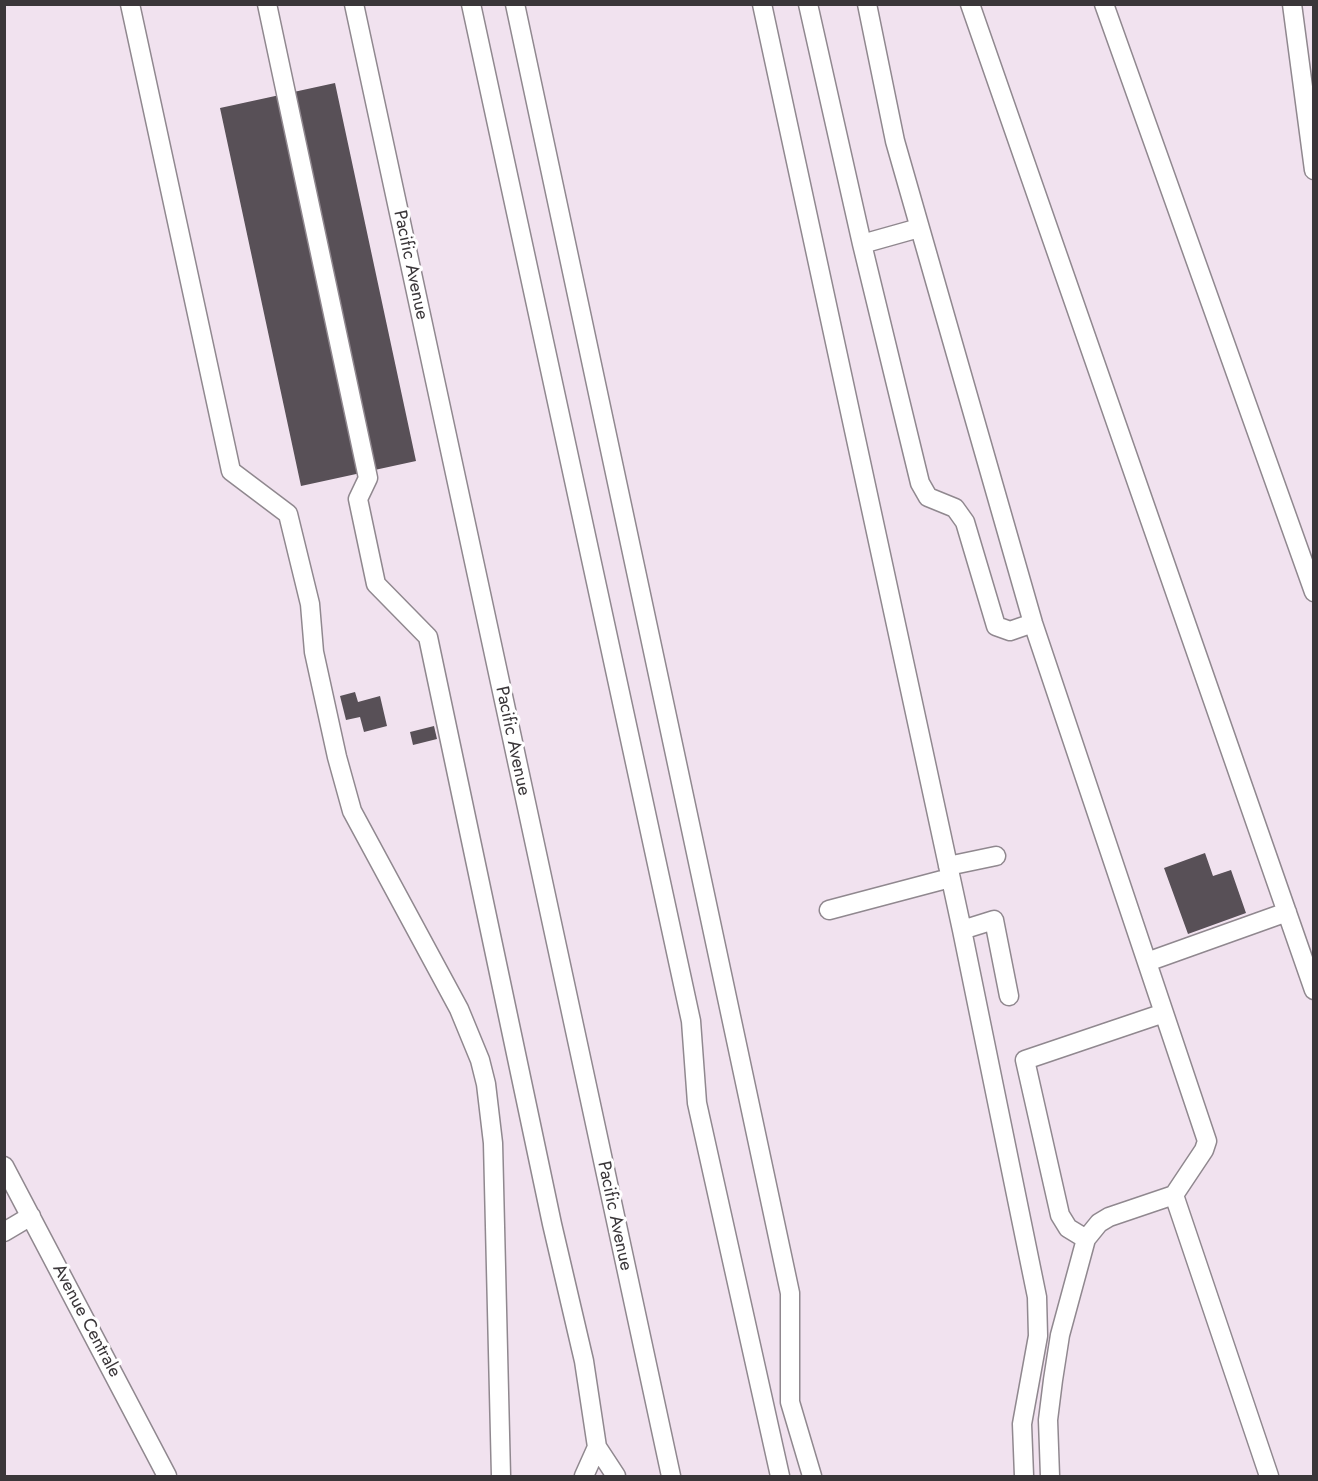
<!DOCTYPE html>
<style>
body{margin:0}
#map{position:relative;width:1318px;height:1481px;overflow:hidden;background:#faf1f9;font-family:Jost,sans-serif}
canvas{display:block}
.frame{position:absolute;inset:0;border:6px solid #3a3639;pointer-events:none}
</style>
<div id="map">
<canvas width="1318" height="1481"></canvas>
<div class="frame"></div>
</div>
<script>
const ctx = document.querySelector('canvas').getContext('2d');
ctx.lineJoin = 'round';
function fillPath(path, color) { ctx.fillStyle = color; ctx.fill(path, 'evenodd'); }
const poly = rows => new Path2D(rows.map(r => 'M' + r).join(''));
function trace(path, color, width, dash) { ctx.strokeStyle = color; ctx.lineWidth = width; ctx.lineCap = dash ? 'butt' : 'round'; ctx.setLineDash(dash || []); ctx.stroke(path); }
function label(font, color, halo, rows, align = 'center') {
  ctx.font = font + ' Jost,sans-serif'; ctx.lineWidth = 6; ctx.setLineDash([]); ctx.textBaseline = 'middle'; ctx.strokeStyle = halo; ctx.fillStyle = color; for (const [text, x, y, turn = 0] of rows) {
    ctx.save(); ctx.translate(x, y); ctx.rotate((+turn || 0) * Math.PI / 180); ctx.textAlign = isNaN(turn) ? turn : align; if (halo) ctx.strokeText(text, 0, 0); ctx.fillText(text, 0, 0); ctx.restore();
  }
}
const built = poly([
 [5,5,1313,5,1313,1476,5,1476]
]);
const building = poly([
 [335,83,416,461,301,486,220,108],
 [355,692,358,702,380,696,387,726,364,732,360,717,346,720,340,696],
 [434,726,437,739,413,745,410,732],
 [1205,853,1213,876,1231,870,1246,913,1188,934,1164,868]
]);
const minor = poly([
 [130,4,231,471,288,514,310,604,314,652,337,757,352,811,459,1009,480,1060,486,1084,493,1143,501,1476],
 [267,4,368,478,358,499,376,584,428,637,552,1224,584,1361,597,1447],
 [354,4,671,1476],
 [471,4,691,1021,697,1103,780,1476],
 [515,4,790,1293,790,1402,812,1476],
 [762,4,962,930,1037,1297,1038,1336,1022,1424,1024,1476],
 [808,4,862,244,920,483,928,497,955,508,965,522,996,626,1010,631,1033,623],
 [867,4,895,141,1033,623,1207,1141,1204,1150,1174,1195,1109,1217,1099,1223,1086,1239,1060,1335,1053,1380,1048,1420,1050,1476],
 [970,4,1314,990],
 [1104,4,1314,592],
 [1292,4,1314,170],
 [862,244,919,228],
 [948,866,996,856],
 [829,910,950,878],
 [962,930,994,920,1009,996],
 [1147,962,1287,912],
 [4,1166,167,1476],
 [1174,1195,1269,1476],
 [4,1232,31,1216],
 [1086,1239,1068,1228,1060,1215,1025,1060,1164,1013],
 [584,1476,597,1447,616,1476]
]);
const streetNames = [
 ["Pacific Avenue",410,265,78],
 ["Pacific Avenue",512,741,78],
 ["Pacific Avenue",614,1216,78],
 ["Avenue Centrale",86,1321,62]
];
fillPath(built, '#f1e2ef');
fillPath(building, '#585057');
trace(minor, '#90888f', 21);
trace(minor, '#fff', 18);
label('18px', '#3a3639', '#fff', streetNames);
</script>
